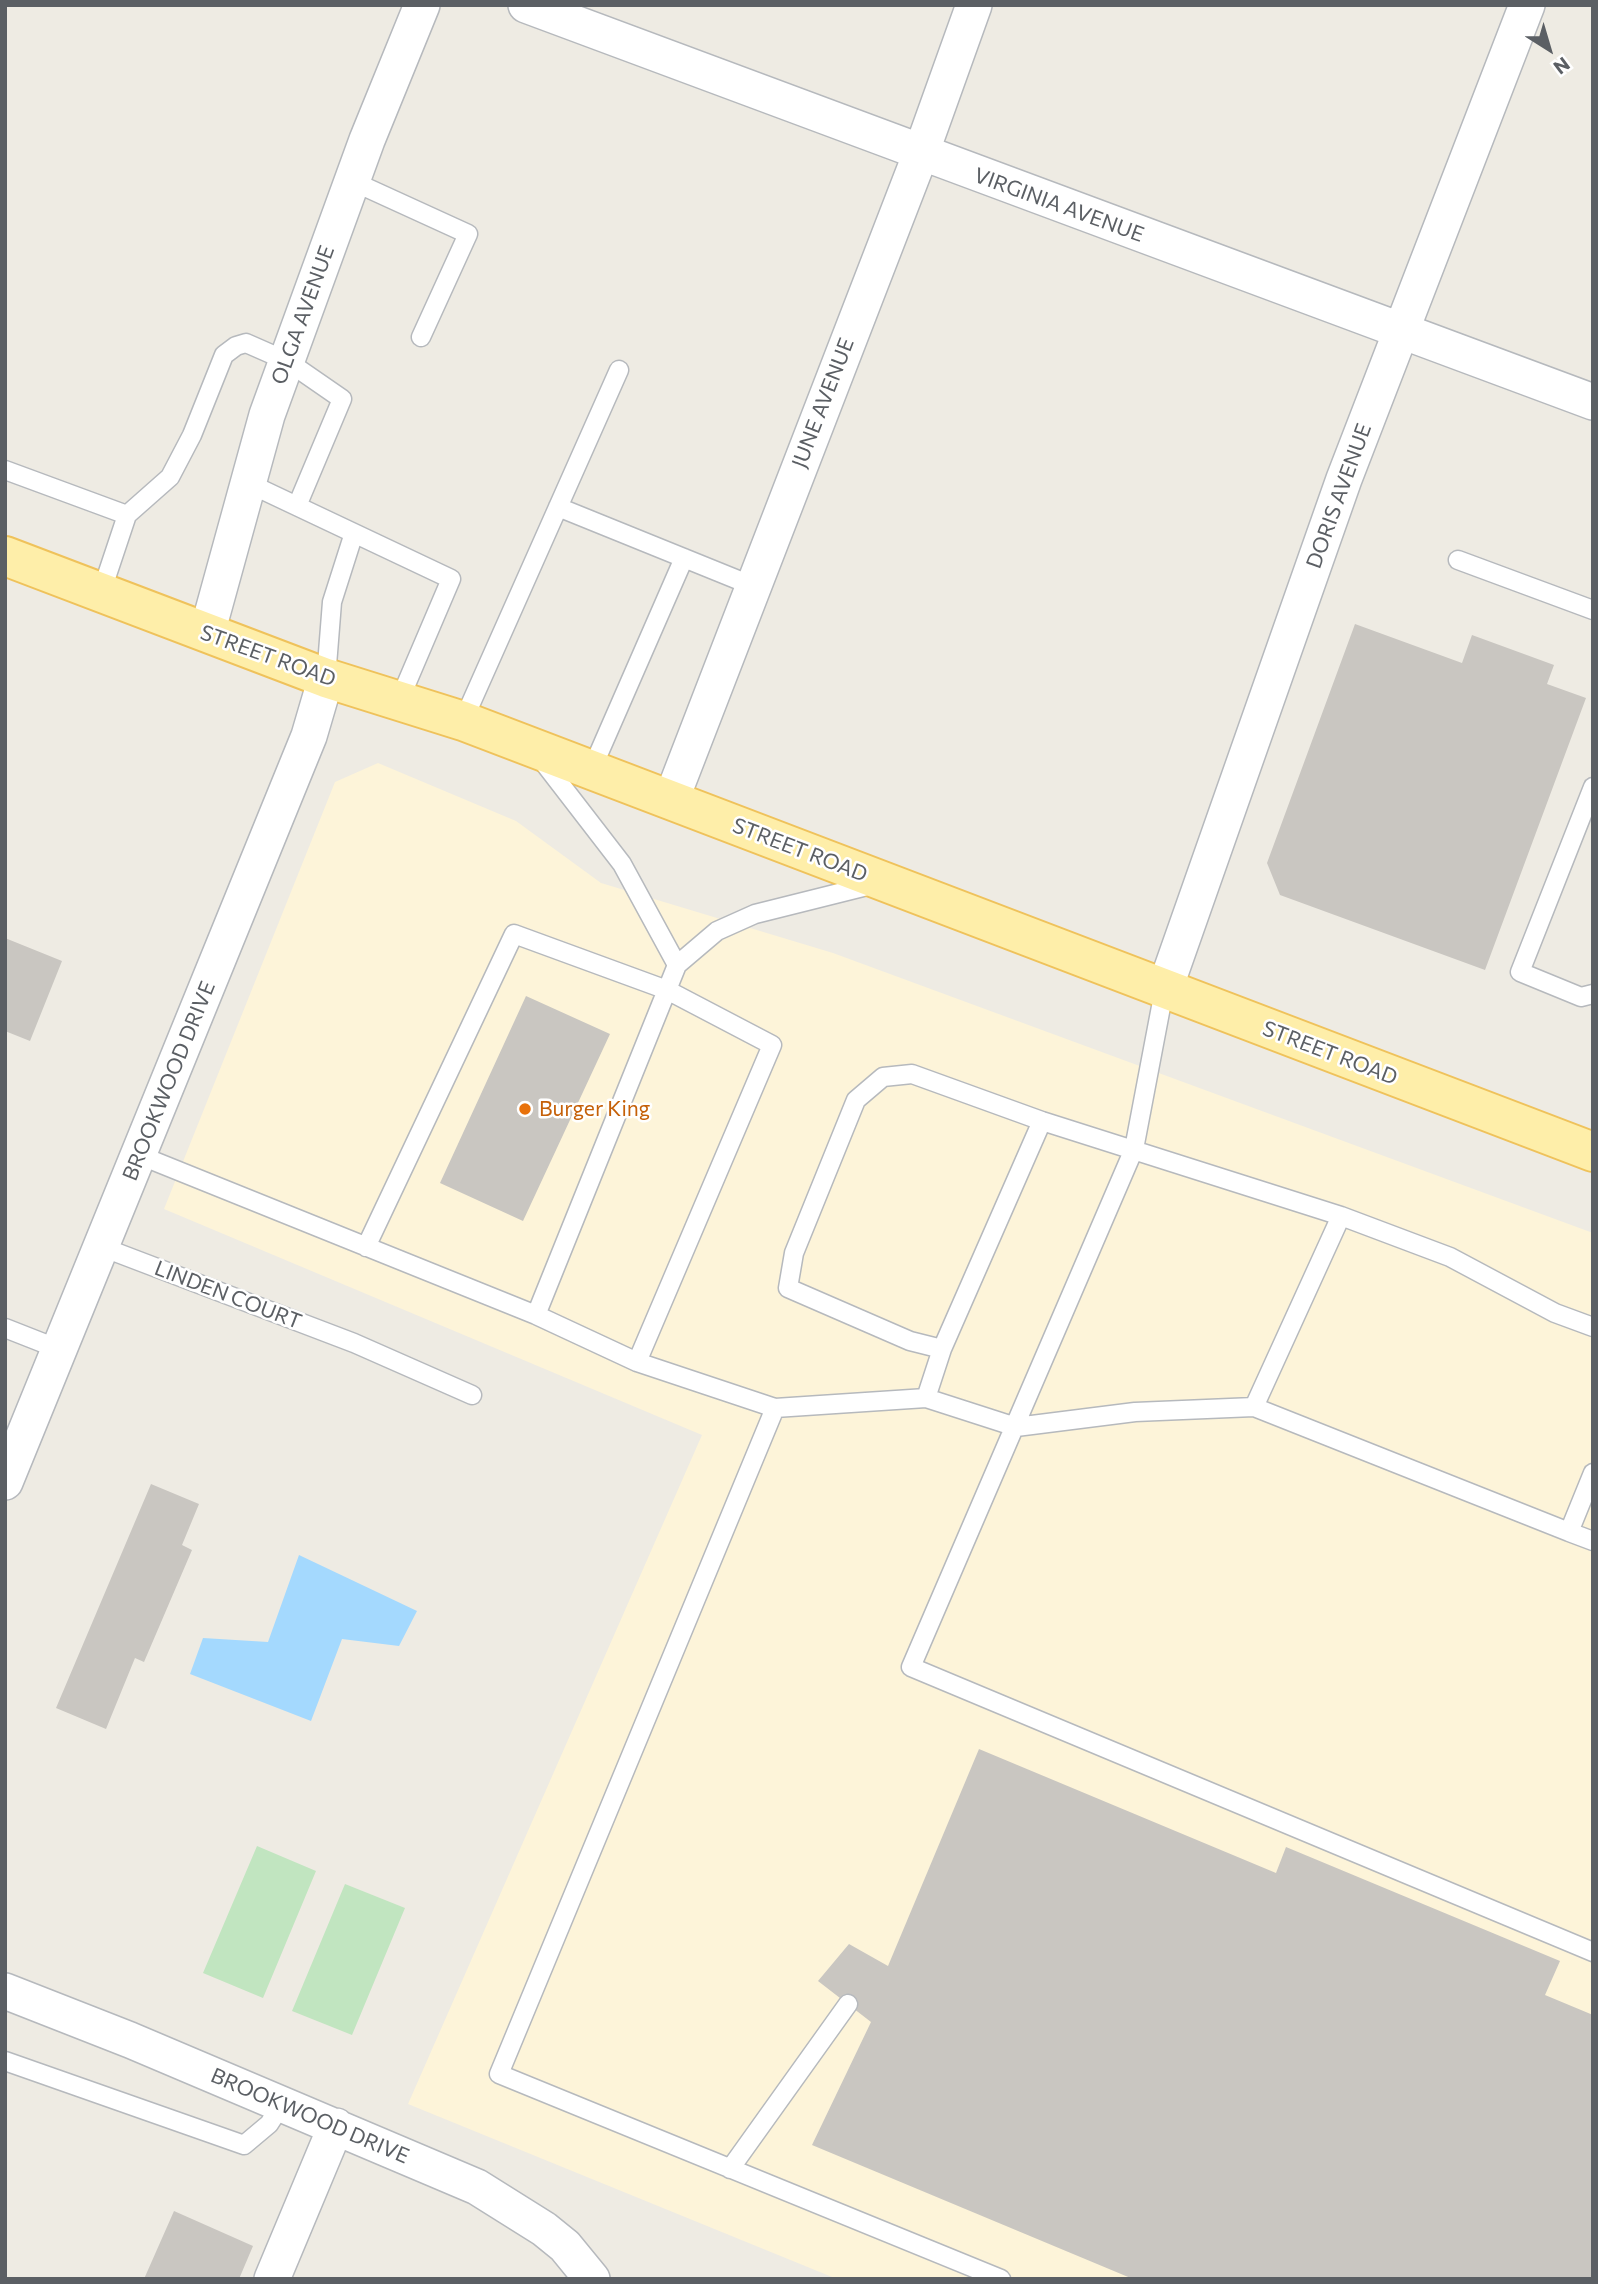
<!DOCTYPE html>
<style>
body{margin:0}
#map{position:relative;width:1598px;height:2284px;overflow:hidden;background:#eeebe3;font-family:Commissioner,sans-serif}
canvas{display:block}
.frame{position:absolute;inset:0;border:7px solid #5b5f64;pointer-events:none}
.north{position:absolute;left:1514px;top:14px;width:70px;height:70px;-webkit-text-stroke:5px #fff;paint-order:stroke;rotate:143deg;font-size:19px;font-weight:700;line-height:28px;text-align:center;color:#5b5f64}
.north::after{content:'';display:block;margin:auto;width:24px;height:32px;background:#5b5f64;clip-path:polygon(50% 0,100% 100%,50% 72%,0 100%)}
</style>
<div id="map">
<canvas width="1598" height="2284"></canvas>
<div class="frame"></div>
<div class="north">N</div>
</div>
<script>
const ctx = document.querySelector('canvas').getContext('2d');
ctx.lineJoin = 'round';
function fillPath(path, color) { ctx.fillStyle = color; ctx.fill(path, 'evenodd'); }
const poly = rows => new Path2D(rows.map(r => 'M' + r).join(''));
function trace(path, color, width, dash) { ctx.strokeStyle = color; ctx.lineWidth = width; ctx.lineCap = dash ? 'butt' : 'round'; ctx.setLineDash(dash || []); ctx.stroke(path); }
function label(font, color, halo, rows, align = 'center') {
  ctx.font = font + ' Commissioner,sans-serif'; ctx.lineWidth = 5; ctx.setLineDash([]); ctx.textBaseline = 'middle'; ctx.strokeStyle = halo; ctx.fillStyle = color; for (const [text, x, y, turn = 0] of rows) {
    ctx.save(); ctx.translate(x, y); ctx.rotate((+turn || 0) * Math.PI / 180); ctx.textAlign = isNaN(turn) ? turn : align; if (halo) ctx.strokeText(text, 0, 0); ctx.fillText(text, 0, 0); ctx.restore();
  }
}
const commercial = poly([
 [378,763,516,821,601,883,833,953,1593,1233,1593,2279,837,2279,408,2104,702,1435,164,1209,335,782]
]);
const green = poly([
 [257,1846,316,1871,263,1998,203,1973],
 [345,1884,405,1908,352,2035,292,2011]
]);
const water = poly([
 [299,1555,417,1611,399,1646,342,1639,311,1721,190,1674,203,1638,268,1642]
]);
const building = poly([
 [1355,624,1462,663,1472,635,1554,665,1547,684,1586,698,1485,970,1280,895,1267,863],
 [5,938,62,961,30,1041,5,1031],
 [526,996,610,1034,523,1221,440,1183],
 [151,1484,199,1504,182,1545,192,1550,144,1662,135,1658,106,1729,56,1708],
 [979,1749,1276,1873,1286,1847,1560,1961,1545,1995,1593,2015,1593,2279,1133,2279,812,2145,871,2022,818,1981,849,1944,888,1966],
 [174,2211,253,2246,239,2279,144,2279]
]);
const lane = poly([
 [352,181,468,234,421,337],
 [5,470,127,515],
 [248,483,451,579,399,701],
 [558,507,753,586],
 [1458,560,1593,610],
 [101,593,127,515,170,477,192,435,224,355,236,346,246,343,287,361,342,399,297,506],
 [326,678,332,602,354,533],
 [463,721,619,370],
 [541,759,622,864,677,965],
 [591,771,684,558],
 [1593,787,1520,972,1581,997,1593,994],
 [1164,991,1134,1149,911,1667,1593,1952],
 [139,1155,536,1315,637,1362,775,1408,926,1398,1016,1427,1135,1412,1254,1407],
 [1341,1216,1450,1257,1555,1313,1593,1327],
 [102,1247,354,1343,472,1395],
 [366,1247,514,934,667,990,772,1045,637,1362],
 [536,1315,677,965,717,931,755,914,875,884],
 [5,1328,61,1350],
 [942,1349,910,1341,788,1288,794,1253,856,1100,883,1077,912,1074,1042,1121,1341,1216,1254,1407,1569,1532],
 [926,1398,942,1349,1042,1121],
 [775,1408,499,2074,1001,2279],
 [1593,1473,1569,1532,1593,1541],
 [5,2061,244,2145,269,2124,282,2104],
 [730,2169,848,2004]
]);
const street = poly([
 [526,5,1593,402],
 [207,633,267,415,367,140,422,5],
 [671,800,921,153,974,5],
 [1164,991,1344,479,1527,5],
 [5,1482,309,736,326,678],
 [5,1991,130,2040,477,2187,544,2229,565,2246,592,2279],
 [272,2279,336,2126]
]);
const primary = poly([
 [5,556,326,678,463,721,1593,1152]
]);
const markers = [
 [525,1109,7,"#e8710a"]
];
const streetNames = [
 ["VIRGINIA AVENUE",1059,205,20],
 ["OLGA AVENUE",303,315,-70],
 ["JUNE AVENUE",823,403,-69],
 ["DORIS AVENUE",1339,496,-70],
 ["STREET ROAD",268,656,20],
 ["STREET ROAD",800,850,21],
 ["STREET ROAD",1330,1053,21],
 ["BROOKWOOD DRIVE",169,1081,-68],
 ["LINDEN COURT",228,1295,21],
 ["BROOKWOOD DRIVE",310,2116,23]
];
const foodNames = [
 ["Burger King",539,1109]
];
fillPath(commercial, '#fdf4d9');
fillPath(green, '#c1e5c0');
fillPath(water, '#a4d9fe');
fillPath(building, '#c9c6c1');
trace(lane, '#b6b9bd', 21);
trace(street, '#b6b9bd', 38);
trace(primary, '#efc25b', 42);
trace(lane, '#fff', 18);
trace(street, '#fff', 35);
trace(primary, '#feeea9', 38);
for (const [x, y, r, color] of markers) { const dot = new Path2D(); dot.arc(x, y, r, 0, 2 * Math.PI); ctx.fillStyle = color; ctx.fill(dot); trace(dot, '#fff', 2.5); }
label('21px', '#5b5f64', '#fff', streetNames);
label('21px', '#c56008', '#fff', foodNames, 'left');
</script>
